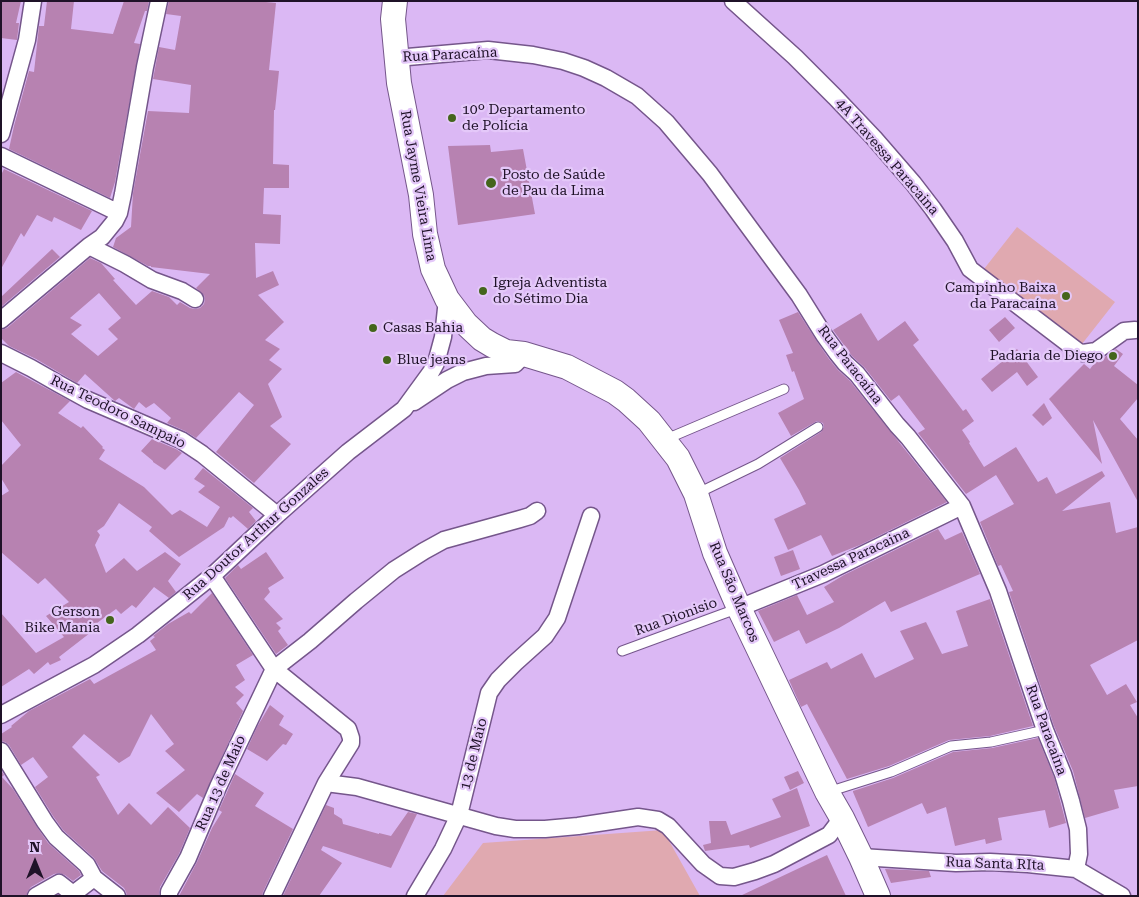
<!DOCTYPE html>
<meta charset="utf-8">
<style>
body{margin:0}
#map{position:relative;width:1139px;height:897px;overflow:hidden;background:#dbb8f4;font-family:"Roboto Serif",serif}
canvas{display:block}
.frame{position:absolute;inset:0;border:2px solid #1f1228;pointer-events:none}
.north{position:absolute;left:10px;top:837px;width:50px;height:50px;-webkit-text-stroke:4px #e4c8f9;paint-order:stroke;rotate:0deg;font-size:14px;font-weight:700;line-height:20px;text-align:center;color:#1f1228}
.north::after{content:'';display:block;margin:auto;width:18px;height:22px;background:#1f1228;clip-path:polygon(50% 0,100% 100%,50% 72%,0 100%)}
</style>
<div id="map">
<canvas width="1139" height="897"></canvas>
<div class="frame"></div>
<div class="north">N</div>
</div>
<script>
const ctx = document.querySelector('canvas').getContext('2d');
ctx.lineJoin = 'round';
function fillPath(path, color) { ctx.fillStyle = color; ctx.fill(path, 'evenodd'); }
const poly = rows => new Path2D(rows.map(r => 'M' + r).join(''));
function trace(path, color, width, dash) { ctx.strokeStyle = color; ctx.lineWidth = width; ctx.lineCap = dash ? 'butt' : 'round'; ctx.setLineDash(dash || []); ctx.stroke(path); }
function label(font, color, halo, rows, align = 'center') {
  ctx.font = font + ' "Roboto Serif",serif'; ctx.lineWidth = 4.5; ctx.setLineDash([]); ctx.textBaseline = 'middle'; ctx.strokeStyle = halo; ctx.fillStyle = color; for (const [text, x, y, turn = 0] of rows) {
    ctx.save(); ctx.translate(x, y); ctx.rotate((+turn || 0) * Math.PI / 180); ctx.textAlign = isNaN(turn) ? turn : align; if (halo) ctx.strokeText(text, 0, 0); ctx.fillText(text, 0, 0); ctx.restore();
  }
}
const green = poly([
 [1017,227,1115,302,1082,344,984,269],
 [663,830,700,896,443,896,483,843]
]);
const building = poly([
 [1,1,21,1,16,23,19,23,17,40,1,38],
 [47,1,74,1,71,29,113,34,124,1,149,1,147,11,145,11,134,43,140,44,115,182,110,198,9,149,14,126,29,71,34,72,39,26,44,26],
 [169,1,256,1,276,3,269,70,279,71,275,110,274,110,273,164,289,165,289,188,264,188,263,214,281,215,280,244,255,243,256,278,273,271,279,285,258,295,284,322,265,340,280,349,269,360,282,369,268,384,282,417,270,426,291,444,254,483,216,452,254,405,239,392,196,438,185,431,167,423,171,418,154,403,146,408,139,402,134,409,119,398,115,401,85,374,77,383,36,359,9,346,1,338,1,330,7,328,90,258,101,263,115,279,113,280,136,305,152,291,169,297,177,305,180,302,190,308,195,309,200,308,204,304,205,299,204,295,196,288,210,274,151,267,151,266,148,266,113,247,116,238,131,227,133,193,148,111,189,113,191,85,153,79,159,47,175,50,181,16,166,14],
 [99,293,121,318,108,329,118,339,98,356,71,334,82,325,70,318],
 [490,145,491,152,523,149,535,214,458,225,448,146],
 [4,169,92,211,81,230,54,217,52,222,37,215,24,237,21,233,1,269,1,175],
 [52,249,60,257,1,307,1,297],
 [798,312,816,340,829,359,838,370,850,381,947,502,860,545,832,556,821,535,788,550,774,519,806,504,799,490,780,458,821,432,824,427,823,423,817,421,791,436,778,413,804,399,794,371,792,372,786,355,793,353,779,320],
 [861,313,878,341,905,321,919,340,913,345,963,411,966,409,974,421,962,430,970,442,969,443,984,467,1016,447,1038,482,1047,477,1056,494,1102,471,1105,476,1062,511,1110,502,1116,533,1138,527,1138,640,1090,665,1107,695,1126,684,1137,702,1130,705,1138,718,1138,786,1114,790,1119,808,1085,818,1073,771,1054,726,1009,592,1013,591,1001,565,998,566,980,522,1014,504,996,475,966,494,918,433,925,429,899,395,891,401,865,368,852,356,833,330],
 [1005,317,1015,328,999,342,989,330],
 [1017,349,1038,377,1027,386,1017,372,992,392,981,379],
 [1116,349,1123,354,1114,366,1138,385,1138,398,1120,419,1138,440,1138,502,1093,420,1102,464,1049,399,1084,364,1090,369,1096,361,1102,359],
 [16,372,70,401,58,413,81,428,83,426,103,447,102,448,105,450,99,459,144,487,172,515,180,510,207,527,220,507,198,492,205,486,194,479,203,468,253,508,249,512,256,521,248,529,233,516,231,518,229,517,224,527,179,557,149,531,152,527,119,503,104,526,97,531,100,535,95,545,106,573,124,558,137,571,165,552,181,564,168,581,176,592,169,598,154,587,136,608,132,605,121,614,116,609,97,623,99,626,59,657,61,660,50,665,48,662,34,674,29,669,1,687,1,613,36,653,64,637,46,616,69,602,45,578,38,584,1,552,1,496,9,491,1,478,1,466,21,445,1,420,1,383],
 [1044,403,1052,418,1043,426,1032,415],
 [152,439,176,449,182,453,165,470,153,462,153,461,141,451],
 [938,529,945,540,962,532,980,574,891,612,885,601,839,628,806,644,799,630,774,642,758,611,797,595,807,615,834,602,824,587,844,575],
 [793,550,800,569,781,576,774,557],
 [266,552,284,578,268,588,270,592,264,599,283,619,276,623,281,628,278,631,288,645,276,654,225,578,238,565,241,569],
 [212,593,253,655,236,665,245,680,235,687,244,695,236,703,243,711,203,798,197,794,179,812,156,793,185,770,165,751,174,744,151,714,130,756,119,763,84,734,72,747,100,775,96,777,118,815,129,803,151,825,168,807,190,828,179,854,160,887,159,896,127,896,126,892,124,888,102,871,94,858,63,830,53,816,35,787,48,777,33,757,21,765,9,745,5,742,1,741,1,734,12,727,11,726,29,711,90,679,94,684,156,650,150,641,155,637,153,636,168,624,189,612,191,614],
 [990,599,1033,726,990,736,949,740,889,766,847,779,807,704,801,707,789,680,827,662,831,669,862,653,875,678,914,659,900,631,926,622,942,654,968,646,956,611],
 [270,705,284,716,279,725,293,734,286,745,283,744,267,761,247,749,257,727],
 [1038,738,1054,777,1066,823,1049,828,1045,810,998,818,1002,840,986,844,985,839,955,846,946,807,927,814,922,803,868,827,853,792,853,791,893,778,953,752,992,748],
 [1,770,4,775,2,777,13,789,37,827,48,843,79,871,81,875,73,881,65,875,59,873,54,874,31,887,28,891,26,896,1,896],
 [798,771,804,783,790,790,784,777],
 [235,774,264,793,255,806,293,829,263,892,262,896,179,896,197,862,212,828,222,812,219,810],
 [797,788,810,826,750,848,749,845,705,851,703,845,711,843,709,821,726,821,731,835,781,817,772,799],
 [326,805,334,808,334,814,342,819,343,824,379,834,379,833,391,836,408,812,417,814,391,868,323,846,321,850,342,863,319,896,283,896],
 [827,855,846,896,740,896],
 [885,869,929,871,931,877,891,883]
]);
const lane = poly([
 [664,440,784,389],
 [696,494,758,464,818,427],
 [622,651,739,608],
 [828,792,891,772,951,746,991,742,1045,730]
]);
const street = poly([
 [733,1,795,57,835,97,874,138,913,183,933,209,955,241,970,269,1079,352,1083,353,1096,351,1124,331,1135,330],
 [396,58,488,50,533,55,563,61,584,68,606,78,637,96,666,122,710,174,799,295,824,335,837,353,845,363,857,374,897,425,908,437,962,506,998,591,1045,730,1063,774,1071,801,1078,829,1079,854,1076,869],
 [1,134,27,40,33,1],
 [1,156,119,213],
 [89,246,125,264,152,280,182,291,195,299],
 [1,320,89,246,102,237,115,221,119,213,123,194,145,67,159,1],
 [1,353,31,368,59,384,88,400,181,440,202,454,277,515],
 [414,402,447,380,463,372,486,366,515,364,524,355],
 [212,576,274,669,348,729,351,738,351,743,326,783,357,787,496,826,515,829,545,829,578,826,638,817,658,820,668,826,703,864,720,876,734,877,755,871,774,864,829,835,842,818],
 [739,608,823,574,962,506],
 [1,715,94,665,138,635,212,576,277,515,348,452,404,409,431,372,436,363,443,337,447,299],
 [1,751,45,822,56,837,87,865,94,878,117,896],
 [861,857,956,863,990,862,1028,864,1076,869,1122,896],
 [36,896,59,883,73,894,94,878],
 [169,896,169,892,188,858,218,787,274,669,310,641,356,601,394,570,424,551,444,540,520,519,530,516,537,511],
 [272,896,326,783],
 [415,896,443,849,459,815,489,693,498,680,515,663,545,636,557,618,591,516]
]);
const secondary = poly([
 [395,1,393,19,399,83,421,195,425,234,433,269,447,299,466,324,482,339,492,345,506,352,524,354,567,367,615,392,626,400,649,421,678,458,696,494,715,553,739,608,827,792,842,818,861,857,878,896]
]);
const markers = [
 [452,118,5,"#44651c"],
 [491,183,6,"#44651c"],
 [483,291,5,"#44651c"],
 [1066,296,5,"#44651c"],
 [373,328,5,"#44651c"],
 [1113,356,5,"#44651c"],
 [387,360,5,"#44651c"],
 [110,620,5,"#44651c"]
];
const streetNames = [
 ["Rua Paracaína",450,55,-3],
 ["4A Travessa Paracaina",887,157,49],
 ["Rua Jayme Vieira Lima",418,186,80],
 ["Rua Paracaína",850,365,52],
 ["Rua Teodoro Sampaio",118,412,26],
 ["Rua Doutor Arthur Gonzales",256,534,-42],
 ["Travessa Paracaina",851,559,-25],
 ["Rua São Marcos",734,592,67],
 ["Rua Dionisio",676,617,-20],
 ["Rua Paracaína",1046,730,70],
 ["13 de Maio",474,754,-76],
 ["Rua 13 de Maio",221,783,-66],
 ["Rua Santa RIta",995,864,2]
];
const poiNames = [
 ["10º Departamento",462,110],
 ["de Polícia",462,126],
 ["Posto de Saúde",502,175],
 ["de Pau da Lima",502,191],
 ["Igreja Adventista",493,283],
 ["do Sétimo Dia",493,299],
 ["Campinho Baixa",1056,288,"right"],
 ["da Paracaína",1056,304,"right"],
 ["Casas Bahia",383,328],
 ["Padaria de Diego",1103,356,"right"],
 ["Blue jeans",397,360],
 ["Gerson",100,612,"right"],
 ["Bike Mania",100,628,"right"]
];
fillPath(green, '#e0a9b0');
fillPath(building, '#b782b1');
trace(lane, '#75568b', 11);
trace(street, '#75568b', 19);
trace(secondary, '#75568b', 26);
trace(lane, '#fff', 9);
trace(street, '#fff', 16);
trace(secondary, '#fff', 24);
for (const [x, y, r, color] of markers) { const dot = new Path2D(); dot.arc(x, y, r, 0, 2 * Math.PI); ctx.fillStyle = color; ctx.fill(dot); trace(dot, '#e4c8f9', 2); }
label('14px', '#1f1228', '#e4c8f9', streetNames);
label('14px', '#1f1228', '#e4c8f9', poiNames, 'left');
</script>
